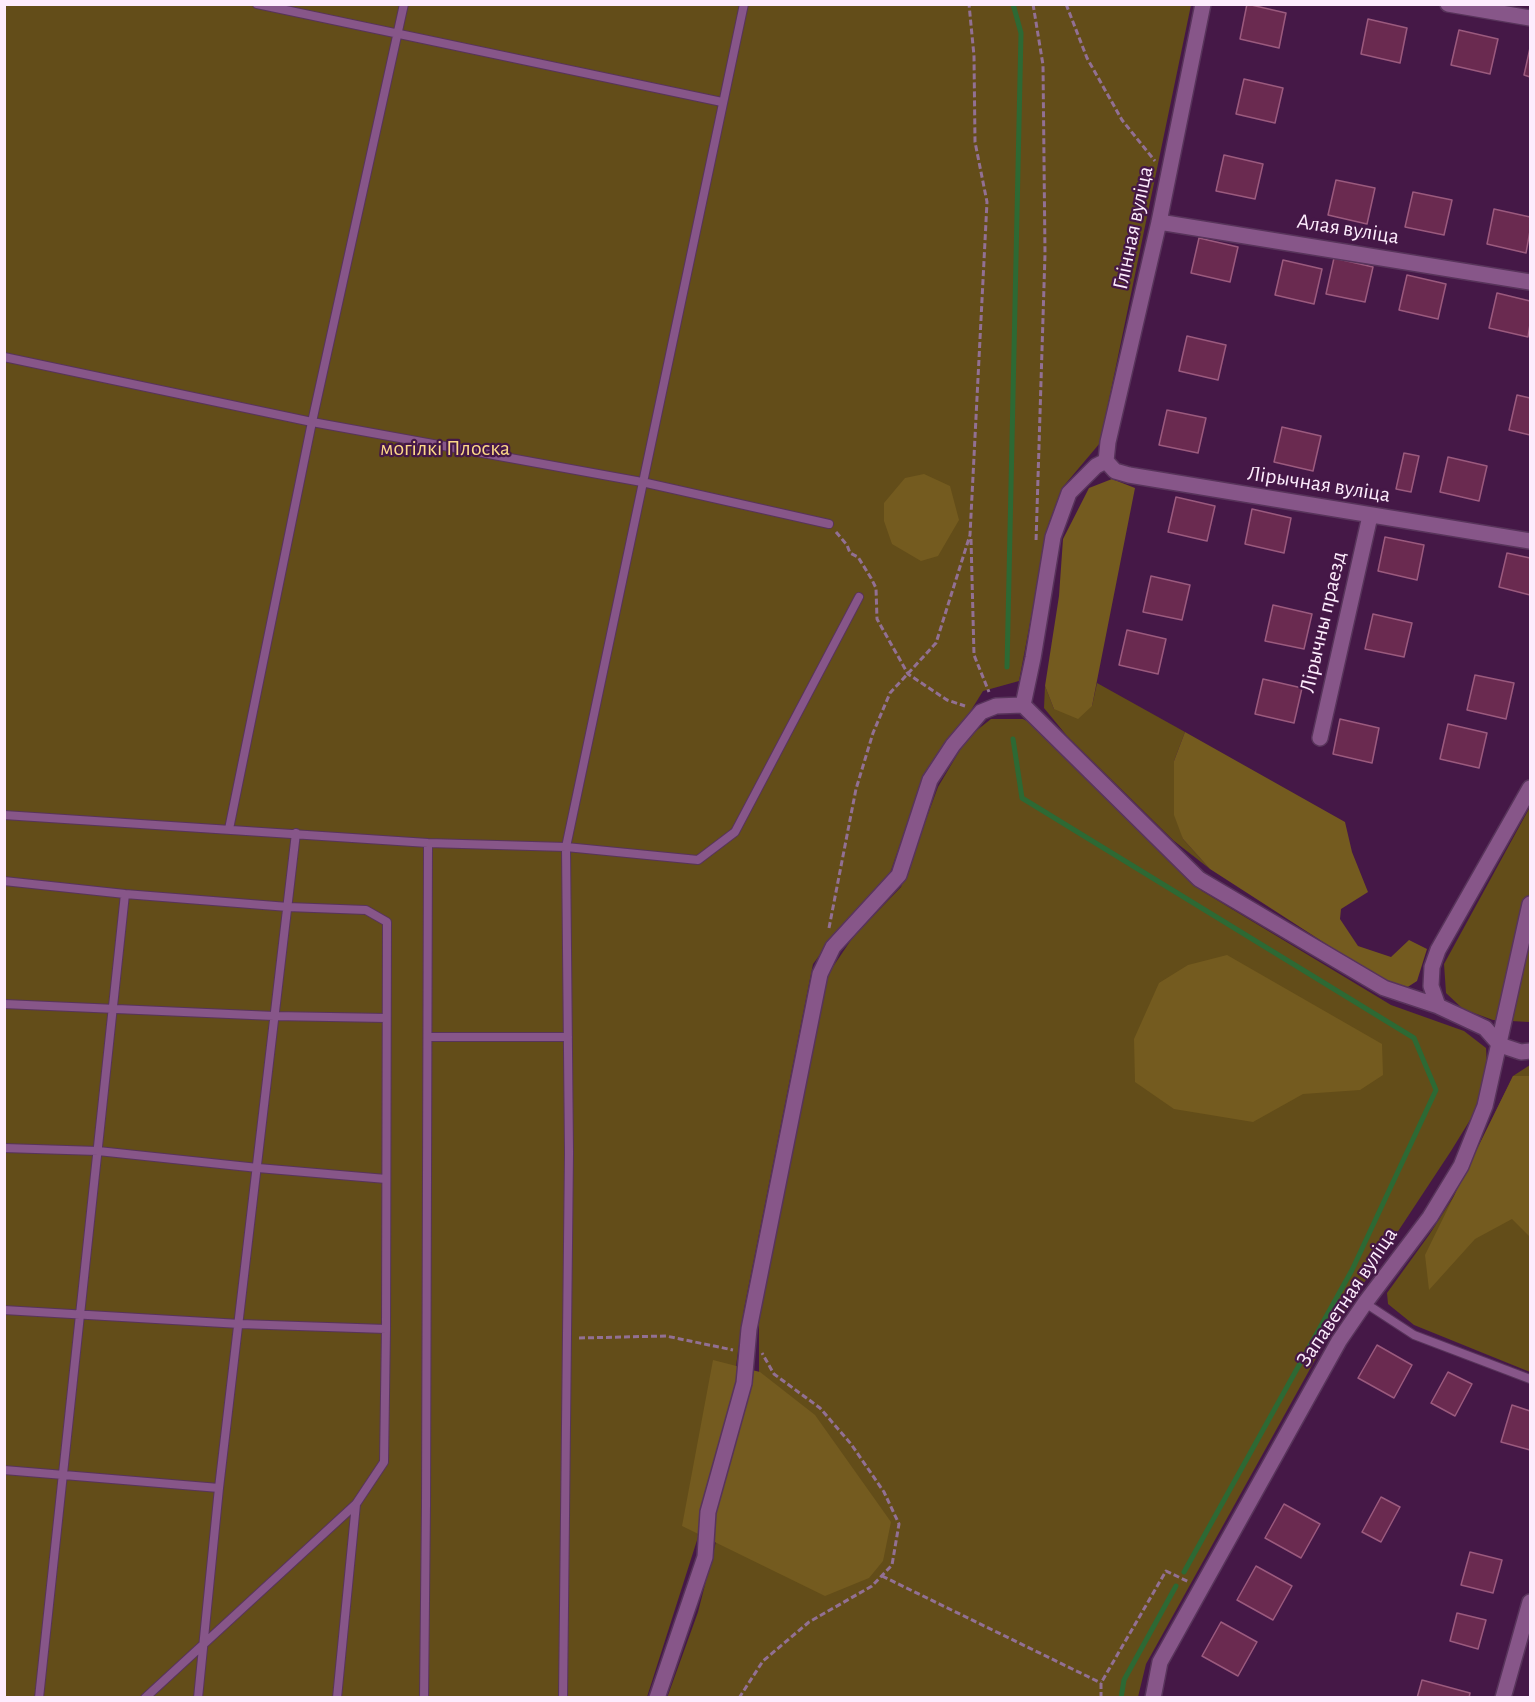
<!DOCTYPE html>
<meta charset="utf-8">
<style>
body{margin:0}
#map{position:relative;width:1535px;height:1702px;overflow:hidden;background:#451847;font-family:"Alegreya Sans",sans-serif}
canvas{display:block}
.frame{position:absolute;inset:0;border:6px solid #fdecfd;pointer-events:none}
</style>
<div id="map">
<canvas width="1535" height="1702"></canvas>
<div class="frame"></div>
</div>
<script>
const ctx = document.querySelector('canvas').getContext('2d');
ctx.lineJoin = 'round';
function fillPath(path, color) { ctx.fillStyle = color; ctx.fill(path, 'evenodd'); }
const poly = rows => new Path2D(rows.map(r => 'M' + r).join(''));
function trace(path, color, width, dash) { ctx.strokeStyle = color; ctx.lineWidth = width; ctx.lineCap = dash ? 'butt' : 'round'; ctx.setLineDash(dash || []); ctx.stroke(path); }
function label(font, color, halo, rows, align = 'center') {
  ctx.font = font + ' "Alegreya Sans",sans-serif'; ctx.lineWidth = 4.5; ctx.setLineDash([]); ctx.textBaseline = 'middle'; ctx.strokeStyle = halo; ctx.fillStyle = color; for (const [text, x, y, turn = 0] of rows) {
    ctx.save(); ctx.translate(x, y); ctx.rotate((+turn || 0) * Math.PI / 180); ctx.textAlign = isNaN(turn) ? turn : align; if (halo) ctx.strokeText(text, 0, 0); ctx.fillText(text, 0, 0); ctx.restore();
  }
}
const green = poly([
 [5,5,1191,5,1100,443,1062,488,1049,523,1019,681,983,691,965,720,946,741,924,776,889,876,843,924,813,964,744,1309,736,1366,699,1534,647,1697,5,1698],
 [1097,683,1185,732,1174,761,1183,839,1210,869,1174,841,1067,736,1044,708,1045,686,1054,709,1092,706],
 [991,719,1023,719,1029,722,1202,891,1391,1005,1464,1031,1486,1048,1487,1067,1475,1112,1451,1151,1325,1342,1146,1664,1138,1697,667,1698,698,1612,759,1373,759,1315,826,977,853,937,901,887,938,787,967,738],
 [1530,807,1530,1019,1529,1022,1493,1020,1463,1009,1446,993,1444,964],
 [1530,1065,1530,1372,1414,1325,1388,1304,1387,1293,1429,1235,1454,1196,1513,1076]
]);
const forest = poly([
 [924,474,950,486,959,520,938,556,921,561,892,544,884,521,884,503,905,478],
 [1112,479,1135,488,1092,706,1078,719,1054,709,1045,686,1059,596,1063,539,1089,488],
 [1185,732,1345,822,1352,852,1368,892,1341,909,1340,919,1358,946,1391,957,1409,940,1427,949,1417,981,1403,990,1382,980,1210,869,1183,839,1174,815,1174,761],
 [1227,955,1382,1044,1383,1075,1360,1090,1303,1094,1253,1122,1174,1109,1135,1082,1134,1039,1159,983,1188,965],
 [1513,1076,1530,1076,1530,1237,1512,1219,1475,1239,1429,1290,1425,1255],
 [713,1360,760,1372,815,1415,891,1522,883,1561,869,1578,825,1596,682,1526]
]);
const stream = poly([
 [1007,667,1021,33,1013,4],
 [1013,739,1022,798,1414,1038,1436,1090,1352,1270,1184,1572],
 [1121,1698,1124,1680,1176,1586]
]);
const building = poly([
 [1247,4,1286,13,1279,48,1240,39,1247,4],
 [1368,19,1407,28,1400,63,1361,54,1368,19],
 [1459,30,1498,39,1490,74,1451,65,1459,30],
 [1530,48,1530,77,1524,75,1530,48],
 [1244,79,1283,88,1275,123,1236,114,1244,79],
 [1224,155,1263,164,1255,199,1216,191,1224,155],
 [1336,180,1375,188,1367,224,1328,215,1336,180],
 [1413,192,1452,200,1444,235,1405,227,1413,192],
 [1494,209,1530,217,1530,231,1526,253,1487,244,1494,209],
 [1199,238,1238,247,1230,282,1191,273,1199,238],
 [1334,258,1373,267,1365,302,1326,294,1334,258],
 [1283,260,1322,269,1314,304,1275,295,1283,260],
 [1407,275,1446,284,1438,319,1399,310,1407,275],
 [1497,293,1530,301,1530,324,1528,337,1489,328,1497,293],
 [1187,336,1226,345,1218,380,1179,371,1187,336],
 [1517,395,1530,398,1530,435,1509,430,1517,395],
 [1167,410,1206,418,1198,453,1159,445,1167,410],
 [1282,427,1321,436,1313,471,1274,462,1282,427],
 [1404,453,1419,456,1411,492,1396,489,1404,453],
 [1448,457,1487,466,1479,501,1440,492,1448,457],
 [1176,497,1215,506,1207,541,1168,532,1176,497],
 [1252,509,1291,518,1284,553,1245,544,1252,509],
 [1385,537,1424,545,1417,580,1378,571,1385,537],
 [1507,553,1530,558,1530,595,1499,587,1507,553],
 [1151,576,1190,585,1182,620,1143,612,1151,576],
 [1273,605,1312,614,1304,649,1265,641,1273,605],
 [1373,614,1412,623,1404,657,1365,649,1373,614],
 [1127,630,1166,639,1158,674,1119,665,1127,630],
 [1475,675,1514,683,1506,719,1467,710,1475,675],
 [1263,679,1302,688,1294,723,1255,714,1263,679],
 [1340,719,1379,728,1372,763,1333,754,1340,719],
 [1448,724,1487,733,1479,768,1440,759,1448,724],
 [1377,1345,1412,1365,1394,1398,1358,1378,1377,1345],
 [1448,1372,1472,1384,1455,1416,1431,1403,1448,1372],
 [1512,1405,1530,1411,1530,1450,1501,1442,1512,1405],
 [1381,1497,1400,1507,1381,1542,1362,1532,1381,1497],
 [1284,1504,1320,1524,1301,1558,1265,1538,1284,1504],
 [1470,1552,1502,1560,1493,1593,1461,1585,1470,1552],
 [1256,1566,1292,1586,1273,1620,1237,1600,1256,1566],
 [1457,1613,1486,1620,1478,1649,1450,1641,1457,1613],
 [1221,1622,1257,1642,1238,1676,1202,1656,1221,1622],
 [1422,1680,1470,1693,1469,1698,1417,1698,1422,1680]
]);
const path = poly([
 [1033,4,1043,65,1045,254,1036,542],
 [1066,4,1087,58,1122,120,1155,161],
 [836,532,847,545,850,553,858,557,871,578,876,588,877,619,908,674,947,700,965,706],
 [971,539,974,655,989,692],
 [829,928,856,789,873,733,890,693,936,643,970,535,987,202,975,142,974,56,969,4],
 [579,1338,666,1336,733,1350],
 [882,1576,1101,1683],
 [739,1698,763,1661,809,1622,872,1586,892,1565,899,1524,884,1492,851,1444,820,1408,774,1374,762,1353],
 [1101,1698,1101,1683,1166,1571,1189,1582]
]);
const lane = poly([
 [257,4,722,102],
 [4,357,312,422,642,482,829,524],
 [4,815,428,843,566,847,744,4],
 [229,829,312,422,404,4],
 [4,881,125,894,288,907,366,910,387,922,386,1329,384,1462,356,1504,145,1698],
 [4,1004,274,1016,386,1018],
 [428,1037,568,1037],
 [4,1148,98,1151,258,1168,386,1179],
 [1365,1303,1414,1335,1530,1379],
 [4,1310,240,1324,386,1329],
 [4,1470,219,1488],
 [39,1698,125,894],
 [198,1698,219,1488,296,833],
 [337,1698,356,1504],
 [424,1698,426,1505,428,843],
 [563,1698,569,1153,566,847,698,860,735,832,859,597]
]);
const street = poly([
 [1448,4,1530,18],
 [1159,222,1530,282],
 [1106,461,1108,442,1159,222,1203,4],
 [1106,461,1115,471,1129,475,1530,541],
 [1023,705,1199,879,1384,988,1438,1006,1485,1028,1500,1045,1521,1052,1530,1051],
 [1320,738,1370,516],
 [1438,1006,1431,986,1432,967,1438,950,1530,788],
 [657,1698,705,1557,708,1512,744,1383,749,1329,820,974,833,947,899,875,930,780,953,745,981,712,996,706,1023,705,1033,658,1053,537,1069,493,1096,466,1106,461],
 [1153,1698,1160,1662,1339,1341,1365,1303,1430,1217,1461,1166,1485,1106,1530,904],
 [1503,1698,1530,1602]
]);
const streetNames = [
 ["Глінная вуліца",1133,228,-78],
 ["Алая вуліца",1348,229,9],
 ["Лірычная вуліца",1319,484,9],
 ["Лірычны праезд",1323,622,-77],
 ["Запаветная вуліца",1347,1297,-56]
];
const parkNames = [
 ["могілкі Плоска",445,448]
];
fillPath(green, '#634d19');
fillPath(forest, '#745b1f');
trace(stream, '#2d6934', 5);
fillPath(building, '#6a2a50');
trace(building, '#9b5a7e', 1.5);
trace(lane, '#58345b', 10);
trace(street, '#58345b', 18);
trace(path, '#927093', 3, [6, 3]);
trace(lane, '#875689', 8);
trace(street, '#875689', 15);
label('22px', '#fdecfd', '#451847', streetNames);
label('22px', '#fcd888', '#451847', parkNames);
</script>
